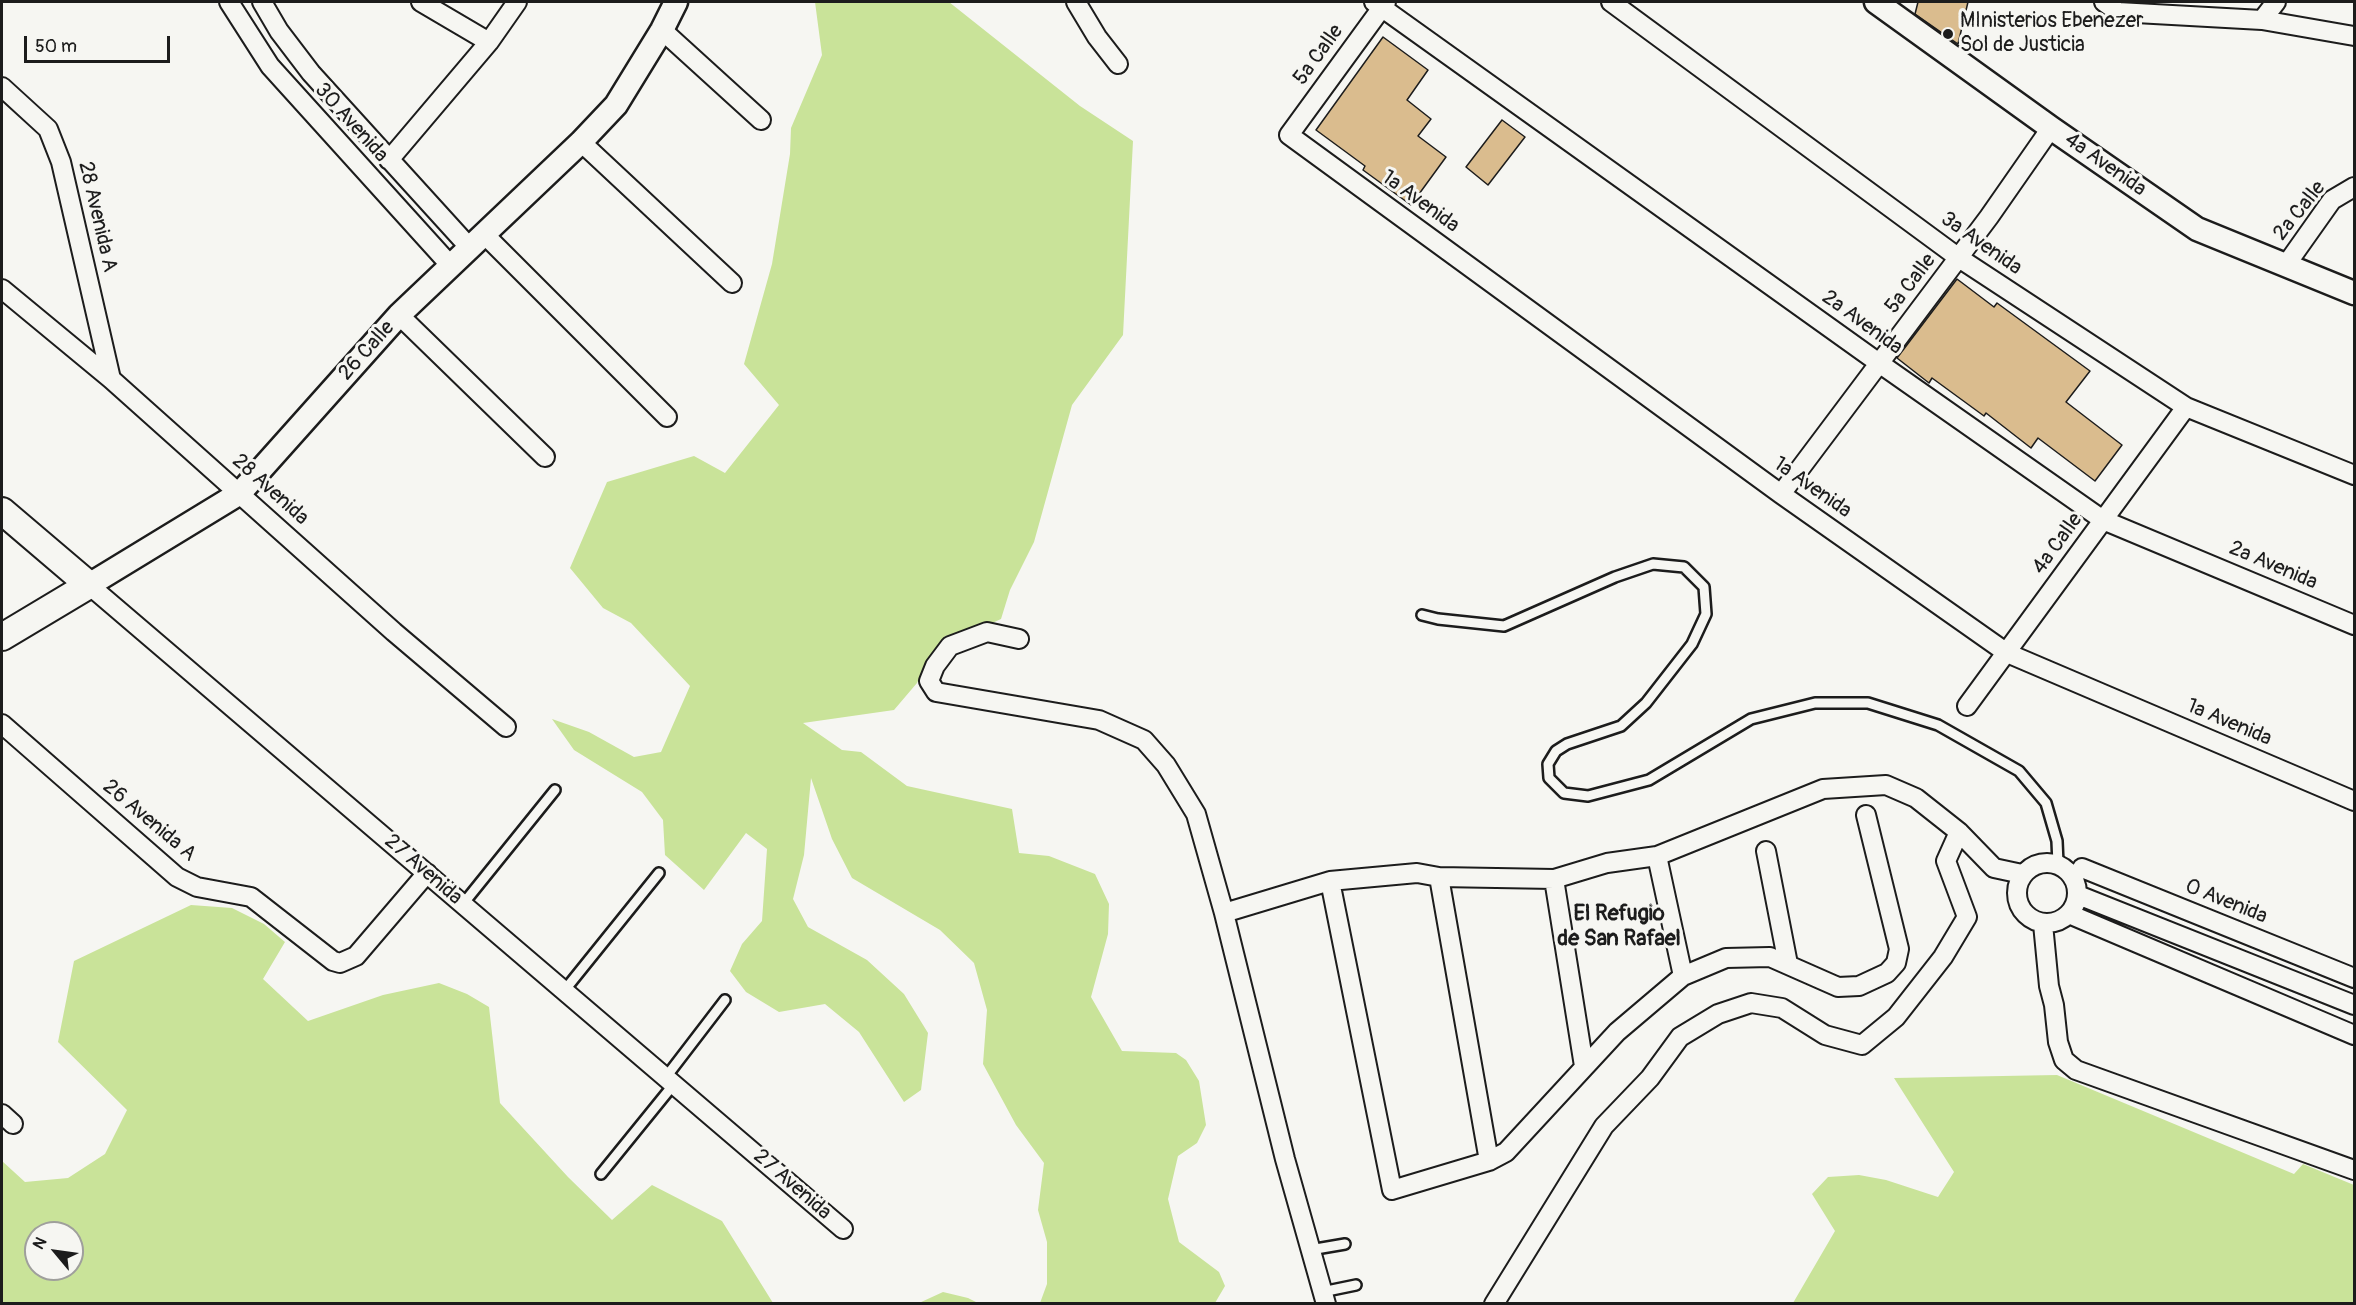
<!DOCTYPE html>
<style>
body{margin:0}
#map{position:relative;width:2356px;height:1305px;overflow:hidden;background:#f6f6f2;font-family:Pangolin,sans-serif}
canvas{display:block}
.frame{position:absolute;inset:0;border:3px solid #1c1c1c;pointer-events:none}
.north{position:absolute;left:24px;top:1221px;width:60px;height:60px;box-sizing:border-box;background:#f6f6f2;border:2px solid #9f9f9c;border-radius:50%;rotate:299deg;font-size:16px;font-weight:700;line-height:24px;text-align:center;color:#1c1c1c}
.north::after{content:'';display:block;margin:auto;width:21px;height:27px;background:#1c1c1c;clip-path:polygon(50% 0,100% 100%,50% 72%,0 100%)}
.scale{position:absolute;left:24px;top:36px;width:146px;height:27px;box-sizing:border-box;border:3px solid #1c1c1c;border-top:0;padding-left:8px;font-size:18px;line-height:21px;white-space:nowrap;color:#1c1c1c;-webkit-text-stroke:4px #f6f6f2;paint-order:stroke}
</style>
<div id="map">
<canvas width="2356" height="1305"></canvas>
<div class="frame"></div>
<div class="north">N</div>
<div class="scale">50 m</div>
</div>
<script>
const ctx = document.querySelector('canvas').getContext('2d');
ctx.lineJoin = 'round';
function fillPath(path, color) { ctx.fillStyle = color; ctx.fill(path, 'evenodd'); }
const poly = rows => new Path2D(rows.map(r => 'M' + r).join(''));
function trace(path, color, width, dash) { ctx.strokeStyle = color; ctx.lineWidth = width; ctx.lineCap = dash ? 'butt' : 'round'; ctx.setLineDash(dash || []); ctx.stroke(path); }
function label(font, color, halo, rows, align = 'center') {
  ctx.font = font + ' Pangolin,sans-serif'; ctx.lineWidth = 6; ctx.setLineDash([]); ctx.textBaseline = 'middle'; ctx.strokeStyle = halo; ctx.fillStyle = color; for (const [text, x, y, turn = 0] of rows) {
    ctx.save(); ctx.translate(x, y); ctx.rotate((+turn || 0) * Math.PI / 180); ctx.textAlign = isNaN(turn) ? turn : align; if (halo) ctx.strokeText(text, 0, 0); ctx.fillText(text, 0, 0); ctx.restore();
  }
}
const green = poly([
 [815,2,949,2,1080,106,1133,141,1123,335,1072,405,1034,542,1010,590,1001,619,970,633,945,636,925,665,917,683,894,710,803,723,842,750,861,752,907,786,1012,809,1019,853,1049,856,1095,874,1109,904,1108,934,1091,997,1122,1051,1176,1053,1186,1060,1199,1081,1206,1125,1197,1143,1178,1156,1168,1199,1179,1242,1219,1272,1225,1286,1215,1303,1040,1303,1047,1284,1047,1242,1038,1210,1044,1163,1016,1125,983,1064,987,1010,974,963,940,930,852,878,832,839,811,778,804,855,793,899,808,927,867,960,904,994,928,1033,921,1090,904,1102,859,1032,825,1004,779,1012,746,992,730,971,742,944,762,921,767,849,746,833,704,890,665,855,663,820,642,792,574,750,552,719,589,732,634,757,661,752,690,686,631,623,603,608,570,568,607,482,694,456,725,473,779,405,744,364,772,264,790,154,791,128,822,55],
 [191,905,232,908,264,924,285,942,263,979,308,1021,383,995,439,983,467,994,489,1007,500,1103,568,1177,612,1220,652,1185,722,1221,773,1303,2,1303,2,1161,25,1182,68,1178,105,1154,127,1110,58,1042,74,961],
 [36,1233,72,1233,72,1269,36,1269],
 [2057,1075,2294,1174,2303,1164,2354,1185,2354,1303,1793,1303,1835,1231,1812,1194,1828,1177,1859,1175,1886,1180,1938,1197,1954,1172,1894,1078],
 [943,1292,968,1298,978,1303,919,1303]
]);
const building = poly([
 [1918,2,1968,2,1958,44,1915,14,1918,2],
 [1383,37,1428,70,1407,100,1431,119,1418,136,1446,157,1411,205,1363,170,1365,166,1316,130,1383,37],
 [1502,120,1525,137,1488,185,1466,167,1502,120],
 [1957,279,1994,307,1997,303,2090,371,2066,402,2122,445,2095,481,2038,438,2031,448,1986,413,1984,416,1932,378,1929,383,1897,358,1957,279]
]);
const service = poly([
 [1422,615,1438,619,1504,626,1615,577,1653,564,1684,567,1704,587,1706,614,1692,644,1646,703,1621,726,1567,744,1556,751,1548,764,1549,778,1564,793,1588,796,1649,780,1751,719,1815,703,1868,703,1938,725,2019,771,2046,803,2057,841,2058,864],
 [463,904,555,790],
 [564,991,659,873],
 [666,1077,725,1000],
 [601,1174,674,1084],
 [1310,1250,1345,1244],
 [1322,1292,1356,1285]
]);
const minor = poly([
 [229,2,270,66,451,266],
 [262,2,279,31,311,73,470,248],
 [421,2,489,42],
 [1076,2,1097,37,1118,64],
 [1374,2,1879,363,2103,520,2354,625],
 [1386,2,1289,135,1781,494,2007,653,2354,801],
 [1611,2,1959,258,2186,407,2354,475],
 [2104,2,2118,12,2262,20,2354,36],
 [2262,20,2276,2],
 [662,30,761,120],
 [2,87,48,129,61,162,111,379],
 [581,142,732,283],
 [389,160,489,42,517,2],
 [484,234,667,417],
 [2286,265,2332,200,2354,187],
 [2,289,111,379,394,632,506,727],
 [399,315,545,457],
 [1781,494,1989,217,2051,128],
 [89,585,843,1229],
 [1019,639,987,632,950,646,935,666,929,681,936,692,1099,720,1144,740,1166,765,1196,814,1224,913,1330,881,1417,873,1439,877,1554,879,1607,863,1657,856,1823,789,1886,785,1916,798,1959,832,1994,868,2022,874],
 [1967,706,2186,407],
 [2,724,177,877,197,887,251,897,333,961,340,963,356,956,427,873],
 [1766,851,1788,964],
 '2017 893a30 30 0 1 1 60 0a30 30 0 1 1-60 0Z',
 [2082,868,2354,978],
 [1439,877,1489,1161],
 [1554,879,1584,1066],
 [1330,881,1392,1190,1489,1161,1506,1152,1617,1032,1683,976,1657,856],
 [2078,895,2354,1005],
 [1224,913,1285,1159,1326,1304],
 [2069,914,2354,1035],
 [2043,924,2049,986,2054,1005,2058,1042,2064,1060,2076,1070,2354,1170],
 [1683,976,1726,958,1770,957,1838,987,1859,986,1887,973,1896,963,1899,949,1866,815],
 [2,1114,13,1124],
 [1494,1304,1604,1126,1650,1078,1680,1037,1718,1014,1751,1003,1782,1008,1825,1035,1862,1045,1896,1017,1943,957,1967,917,1946,861,1959,832]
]);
const tertiary = poly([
 [1876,2,2051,128,2197,229,2354,293],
 [89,585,240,493,399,315,581,142,616,105,662,30,676,2]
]);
const secondary = poly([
 [2,511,89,585,2,637]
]);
const markers = [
 [1948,34,6,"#1c1c1c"]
];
const poiNames = [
 ["MInisterios Ebenezer",1960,22],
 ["Sol de Justicia",1960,46]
];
const streetNames = [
 ["5a Calle",1319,55,-54],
 ["30 Avenida",351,123,48],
 ["4a Avenida",2105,165,35],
 ["1a Avenida",1420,202,36],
 ["2a Calle",2300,211,-51],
 ["28 Avenida A",97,217,77],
 ["3a Avenida",1981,244,35],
 ["5a Calle",1911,284,-53],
 ["2a Avenida",1862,323,36],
 ["26 Calle",367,351,-48],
 ["1a Avenida",1812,488,35],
 ["28 Avenida",270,490,42],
 ["4a Calle",2058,544,-54],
 ["2a Avenida",2273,566,23],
 ["1a Avenida",2229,723,23],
 ["26 Avenida A",149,821,40],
 ["27 Avenida",423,870,41],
 ["0 Avenida",2226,902,22],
 ["27 Avenida",792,1185,41]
];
const neighbourhoodNames = [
 ["El Refugio",1619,914],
 ["de San Rafael",1619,939]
];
fillPath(green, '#c9e399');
fillPath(building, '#dabc8e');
trace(building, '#1c1c1c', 1.5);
trace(service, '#1c1c1c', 14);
trace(minor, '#1c1c1c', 22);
trace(tertiary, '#1c1c1c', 27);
trace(secondary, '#1c1c1c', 30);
trace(service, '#f6f6f2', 9);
trace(minor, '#f6f6f2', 18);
trace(tertiary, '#f6f6f2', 22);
trace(secondary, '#f6f6f2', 26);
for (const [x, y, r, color] of markers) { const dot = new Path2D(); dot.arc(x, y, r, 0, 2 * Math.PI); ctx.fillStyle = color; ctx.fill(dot); trace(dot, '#f6f6f2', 2); }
label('21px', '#1c1c1c', '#f6f6f2', poiNames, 'left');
label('21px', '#1c1c1c', '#f6f6f2', streetNames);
label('bold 22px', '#1c1c1c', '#f6f6f2', neighbourhoodNames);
</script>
